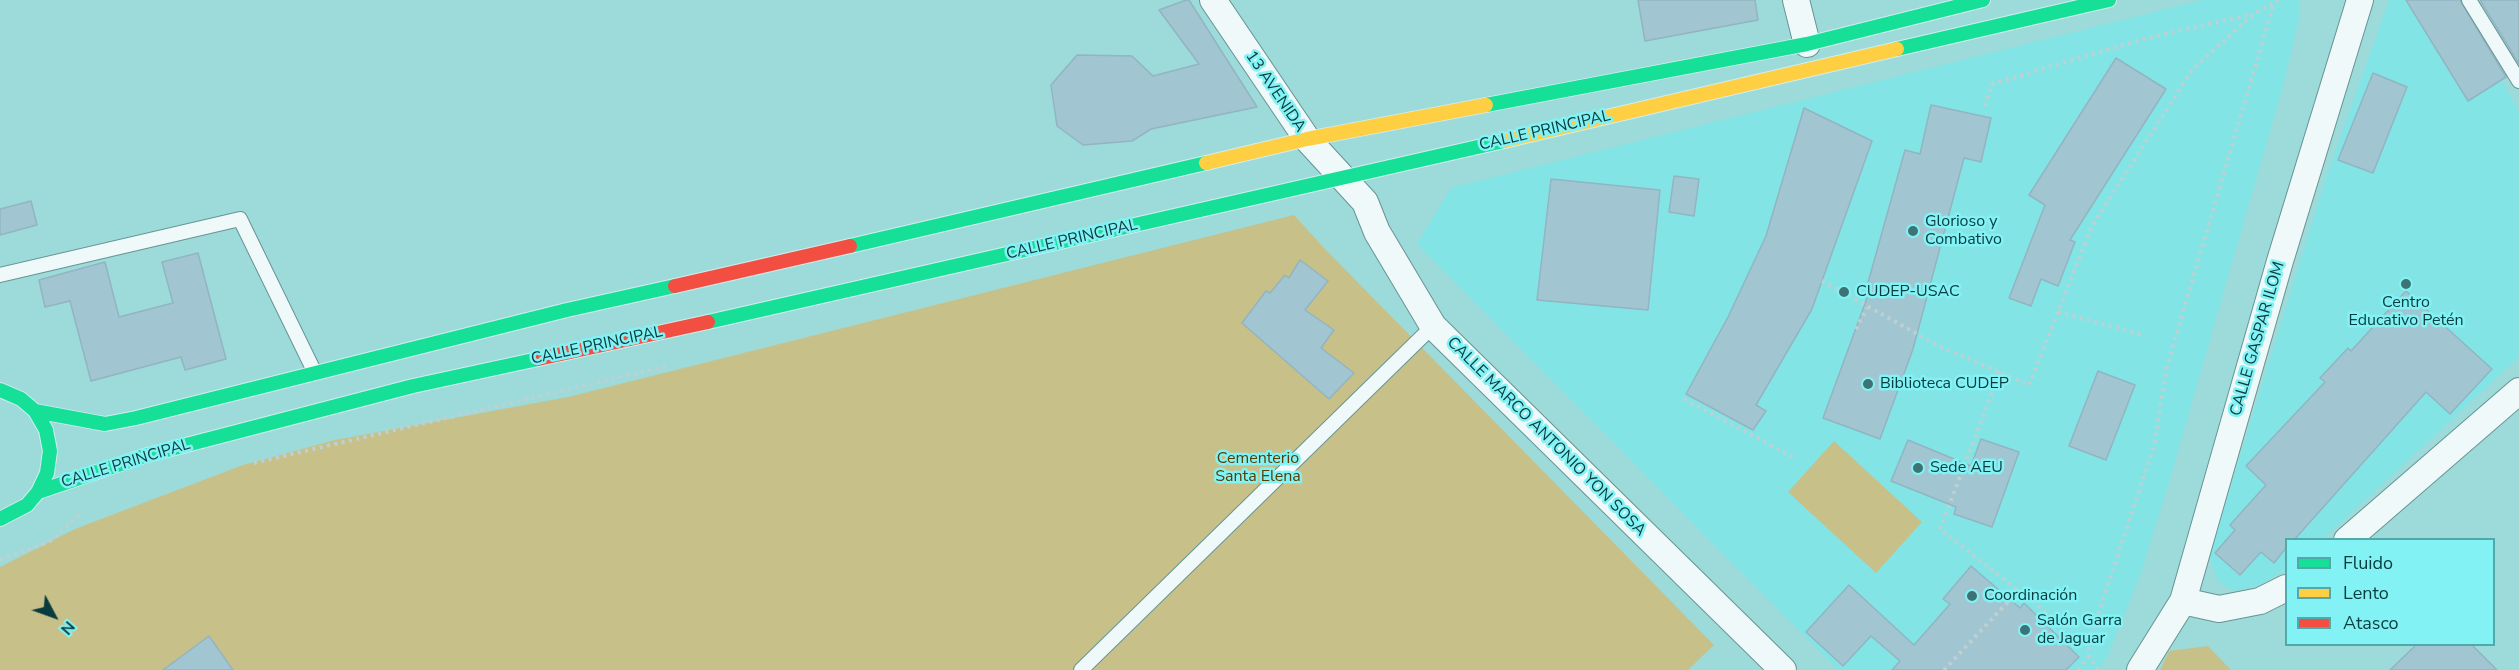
<!DOCTYPE html>
<meta charset="utf-8">
<style>
body{margin:0}
#map{position:relative;width:2519px;height:670px;overflow:hidden;background:#9ddada;font-family:"Nunito Sans",sans-serif}
canvas{display:block}
.legend{position:absolute;left:2285px;top:538px;width:210px;height:108px;box-sizing:border-box;background:#83f2f4;border:2px solid #52a9ab;margin:0;padding:8px 10px;list-style:none;font-size:18px;color:#093c3e}
.legend li{display:flex;align-items:center;gap:12px;height:30px}
.legend b{width:30px;border:2px solid #52a9ab}
.north{position:absolute;left:24px;top:586px;width:60px;height:60px;-webkit-text-stroke:4px #83f2f4;paint-order:stroke;rotate:131deg;font-size:16px;font-weight:700;line-height:24px;text-align:center;color:#093c3e}
.north::after{content:'';display:block;margin:auto;width:21px;height:27px;background:#093c3e;clip-path:polygon(50% 0,100% 100%,50% 72%,0 100%)}
</style>
<div id="map">
<canvas width="2519" height="670"></canvas>
<ul class="legend">
<li><b style="height:8px;background:#16e098"></b>Fluido</li>
<li><b style="height:8px;background:#ffcf43"></b>Lento</li>
<li><b style="height:8px;background:#f24e42"></b>Atasco</li>
</ul>
<div class="north">N</div>
</div>
<script>
const ctx = document.querySelector('canvas').getContext('2d');
ctx.lineJoin = 'round';
function fillPath(path, color) { ctx.fillStyle = color; ctx.fill(path, 'evenodd'); }
const poly = rows => new Path2D(rows.map(r => 'M' + r).join(''));
function trace(path, color, width, dash) { ctx.strokeStyle = color; ctx.lineWidth = width; ctx.lineCap = dash ? 'butt' : 'round'; ctx.setLineDash(dash || []); ctx.stroke(path); }
function label(font, color, halo, rows, align = 'center') {
  ctx.font = font + ' "Nunito Sans",sans-serif'; ctx.lineWidth = 5; ctx.setLineDash([]); ctx.textBaseline = 'middle'; ctx.strokeStyle = halo; ctx.fillStyle = color; for (const [text, x, y, turn = 0] of rows) {
    ctx.save(); ctx.translate(x, y); ctx.rotate((+turn || 0) * Math.PI / 180); ctx.textAlign = isNaN(turn) ? turn : align; if (halo) ctx.strokeText(text, 0, 0); ctx.fillText(text, 0, 0); ctx.restore();
  }
}
const built = poly([
 [2203,0,2299,0,2299,18,2283,86,2170,479,2141,573,2108,655,2099,670,1838,670,1417,244,1451,188],
 [2389,0,2457,0,2519,112,2519,357,2323,539,2286,540,2286,569,2260,585,2234,591,2218,581,2209,556,2327,175]
]);
const green = poly([
 [1294,215,1325,249,1714,645,1688,670,0,670,0,567,75,529,243,465,335,440,568,397],
 [1834,441,1922,522,1876,573,1788,492],
 [2208,646,2231,670,2160,670,2169,651]
]);
const building = poly([
 [1186,0,1189,0,1257,107,1151,129,1132,141,1083,145,1057,126,1051,85,1077,55,1132,56,1153,76,1199,64,1159,10,1186,0],
 [1638,0,1755,0,1758,20,1645,41,1638,0],
 [2406,0,2460,0,2506,77,2468,101,2406,0],
 [2480,0,2519,0,2519,64,2480,0],
 [2116,58,2166,89,2070,240,2075,242,2058,286,2041,279,2031,306,2009,298,2045,205,2029,195,2116,58],
 [2373,73,2407,87,2373,173,2338,160,2373,73],
 [1931,105,1991,118,1981,162,1964,158,1913,349,1880,439,1823,418,1867,298,1864,297,1905,150,1920,154,1931,105],
 [1804,108,1872,141,1812,309,1756,405,1766,411,1753,430,1686,394,1728,317,1766,236,1804,108],
 [1674,176,1699,179,1694,216,1669,212,1674,176],
 [1551,179,1660,190,1648,310,1537,300,1551,179],
 [31,201,37,225,0,235,0,209,31,201],
 [198,253,226,359,185,370,181,357,91,381,70,301,45,307,39,280,105,262,119,317,173,303,162,262,198,253],
 [1300,260,1328,281,1305,310,1334,330,1321,348,1354,373,1329,399,1242,323,1266,291,1270,293,1285,275,1289,278,1300,260],
 [2406,291,2492,369,2450,414,2426,392,2294,540,2286,540,2286,548,2274,563,2261,552,2240,575,2215,553,2235,530,2230,525,2266,485,2246,466,2325,382,2320,378,2348,348,2351,351,2406,291],
 [2098,371,2135,385,2106,460,2069,446,2098,371],
 [1981,439,2019,452,1992,527,1954,514,1956,507,1891,481,1908,440,1971,466,1981,439],
 [1971,566,2020,608,2024,603,2079,657,2066,670,1892,670,1900,661,1871,636,1843,666,1806,632,1849,585,1914,645,1950,604,1943,599,1971,566],
 [209,636,233,670,163,670,209,636],
 [2416,645,2472,645,2497,670,2390,670,2416,645]
]);
const path = poly([
 [1985,106,1992,84,2143,39,2252,14],
 [1822,281,1937,345,2029,385,2092,226,2192,70,2253,14,2279,0],
 [2058,312,2146,336],
 [1856,329,1867,308],
 [2000,372,1940,529,2052,617],
 [1684,399,1793,457],
 [254,463,668,366],
 [0,560,49,542,83,511],
 [1944,670,2019,590],
 [2078,670,2089,656],
 [2098,670,2089,656,2089,642,2154,446,2167,366,2274,3]
]);
const lane = poly([
 [2469,0,2519,81],
 [0,275,240,219,315,373],
 [1081,670,1433,326]
]);
const street = poly([
 [1213,0,1307,139,1365,202,1377,232,1433,326,1783,670],
 [1796,0,1807,44],
 [2347,540,2519,391],
 [2183,601,2219,609,2260,601,2286,588],
 [2140,670,2183,601,2280,261,2360,0]
]);
const fast = poly([
 [1897,49,2109,0],
 [1486,105,1807,44,1983,0],
 [850,246,1206,163],
 [708,322,1504,141],
 [0,390,21,399,35,411,46,430,50,451,47,473,38,492,27,505,0,519],
 [35,411,105,424,136,418,567,310,675,286],
 [38,492,144,456,413,386,538,359]
]);
const slow = poly([
 [1504,141,1897,49],
 [1206,163,1307,139,1486,105]
]);
const jam = poly([
 [675,286,850,246],
 [538,359,708,322]
]);
const markers = [
 [1913,231,6,"#3d7375"],
 [2406,284,6,"#3d7375"],
 [1844,292,6,"#3d7375"],
 [1868,384,6,"#3d7375"],
 [1918,468,6,"#3d7375"],
 [1972,596,6,"#3d7375"],
 [2025,630,6,"#3d7375"]
];
const streetNames = [
 ["13 AVENIDA",1275,92,56],
 ["CALLE PRINCIPAL",1545,131,-13],
 ["CALLE PRINCIPAL",1072,240,-13],
 ["CALLE GASPAR ILOM",2258,339,-74],
 ["CALLE PRINCIPAL",597,346,-12],
 ["CALLE MARCO ANTONIO YON SOSA",1546,437,45],
 ["CALLE PRINCIPAL",126,464,-17]
];
const poiNames = [
 ["Glorioso y",1925,222],
 ["Combativo",1925,240],
 ["CUDEP-USAC",1856,292],
 ["Centro",2406,303,"center"],
 ["Educativo Petén",2406,321,"center"],
 ["Biblioteca CUDEP",1880,384],
 ["Sede AEU",1930,468],
 ["Coordinación",1984,596],
 ["Salón Garra",2037,621],
 ["de Jaguar",2037,639]
];
const parkNames = [
 ["Cementerio",1258,459],
 ["Santa Elena",1258,477]
];
fillPath(built, '#83e4e6');
fillPath(green, '#c7c189');
fillPath(building, '#a1c5d1');
trace(building, '#91b5c1', 1.5);
trace(lane, '#679494', 16);
trace(street, '#679494', 28);
trace(fast, '#d3eeee', 16);
trace(slow, '#d3eeee', 16);
trace(jam, '#d3eeee', 16);
trace(path, '#bdd1d2', 4, [3, 4.5]);
trace(lane, '#f0f9f9', 14);
trace(street, '#f0f9f9', 26);
trace(fast, '#16e098', 14);
trace(slow, '#ffcf43', 14);
trace(jam, '#f24e42', 14);
for (const [x, y, r, color] of markers) { const dot = new Path2D(); dot.arc(x, y, r, 0, 2 * Math.PI); ctx.fillStyle = color; ctx.fill(dot); trace(dot, '#83f2f4', 2); }
label('16px', '#093c3e', '#83f2f4', streetNames);
label('16px', '#093c3e', '#83f2f4', poiNames, 'left');
label('16px', '#593c01', '#83f2f4', parkNames);
</script>
